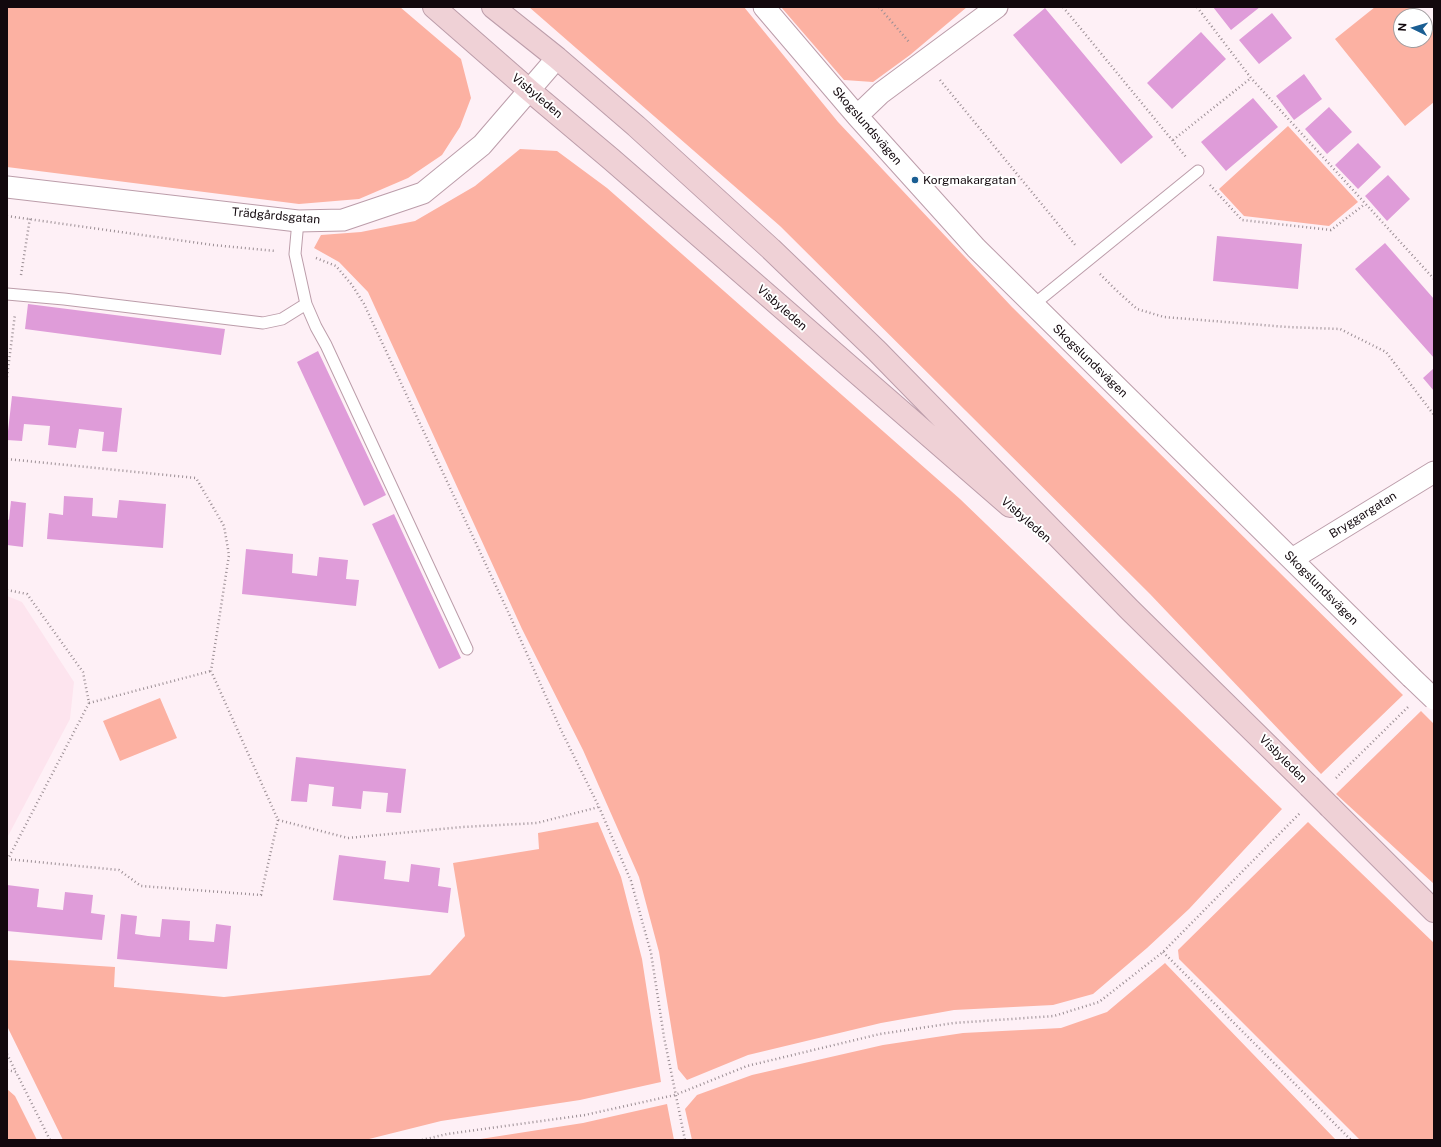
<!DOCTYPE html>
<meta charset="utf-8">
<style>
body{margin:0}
#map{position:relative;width:1441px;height:1147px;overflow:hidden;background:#fef0f6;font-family:"Public Sans",sans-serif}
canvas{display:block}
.frame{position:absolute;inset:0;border:8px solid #12080d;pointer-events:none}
.north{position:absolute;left:1393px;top:8px;width:40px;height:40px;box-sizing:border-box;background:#fff;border:1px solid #a09c9e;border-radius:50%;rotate:275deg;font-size:11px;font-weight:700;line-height:16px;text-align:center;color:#12080d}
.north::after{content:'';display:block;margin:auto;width:14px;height:18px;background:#1a5e93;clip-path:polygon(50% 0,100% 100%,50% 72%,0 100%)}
</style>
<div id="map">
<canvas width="1441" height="1147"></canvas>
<div class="frame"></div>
<div class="north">N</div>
</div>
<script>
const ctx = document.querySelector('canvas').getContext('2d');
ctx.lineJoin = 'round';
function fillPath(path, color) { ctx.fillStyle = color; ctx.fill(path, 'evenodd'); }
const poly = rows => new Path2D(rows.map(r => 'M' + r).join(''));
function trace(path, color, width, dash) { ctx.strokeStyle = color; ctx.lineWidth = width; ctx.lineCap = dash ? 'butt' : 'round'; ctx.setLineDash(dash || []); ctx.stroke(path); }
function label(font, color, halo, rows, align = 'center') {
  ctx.font = font + ' "Public Sans",sans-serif'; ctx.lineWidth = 4; ctx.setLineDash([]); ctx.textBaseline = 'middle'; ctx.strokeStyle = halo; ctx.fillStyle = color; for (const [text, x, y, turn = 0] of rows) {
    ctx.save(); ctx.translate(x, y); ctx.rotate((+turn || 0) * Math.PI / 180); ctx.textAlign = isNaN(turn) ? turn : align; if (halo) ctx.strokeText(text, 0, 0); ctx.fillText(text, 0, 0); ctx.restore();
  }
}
const built = poly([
 [7,596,22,602,74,682,70,719,7,838]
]);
const green = poly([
 [7,7,400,7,461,59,471,98,460,127,442,155,408,178,359,199,299,204,7,167],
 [529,7,744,7,838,122,1012,307,1403,695,1321,774,1150,594,780,226],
 [781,7,967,7,910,55,873,82,844,80],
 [1375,7,1413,7,1420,16,1401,16,1401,40,1425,40,1425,22,1434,33,1434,102,1405,126,1335,39],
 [1288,126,1358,202,1329,226,1244,216,1219,189],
 [520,149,557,151,607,188,960,499,1282,809,1189,909,1147,948,1093,994,1053,1005,954,1010,881,1023,748,1055,687,1080,678,1069,659,952,639,877,583,750,522,629,368,292,339,262,314,248,321,235,361,232,415,221,475,186],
 [160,698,177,738,120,761,103,721],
 [1421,711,1434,724,1434,884,1336,794],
 [598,822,621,877,642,959,661,1082,580,1100,441,1121,365,1140,63,1140,7,1026,7,960,115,967,114,987,224,997,430,975,465,936,453,863,539,849,538,833],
 [1308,822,1434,943,1434,1140,1360,1140,1179,959,1178,950],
 [1165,963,1336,1140,692,1140,685,1109,697,1095,752,1075,883,1045,963,1033,1061,1028,1107,1012],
 [7,1089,15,1096,37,1140,7,1140],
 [667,1104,674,1140,474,1140,583,1123]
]);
const building = poly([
 [1213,7,1260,7,1231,30],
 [1045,8,1153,137,1121,164,1013,35],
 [1272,13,1292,38,1259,64,1239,40],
 [1201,32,1226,59,1172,109,1147,83],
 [1304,74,1322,99,1294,120,1276,96],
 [1253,98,1278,127,1226,171,1201,142],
 [1329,107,1352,132,1327,154,1305,129],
 [1358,143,1381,167,1358,189,1335,165],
 [1388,175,1410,199,1387,221,1365,196],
 [1217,236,1302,244,1298,289,1213,281],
 [1385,243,1434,299,1434,358,1355,269],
 [28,304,225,329,221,355,25,329],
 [318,351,386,495,364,506,297,362],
 [1434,368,1434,391,1423,378],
 [12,396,122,408,117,452,102,451,104,432,79,429,76,448,48,445,50,426,24,424,22,441,7,440],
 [64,496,93,498,92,516,117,518,119,500,166,504,163,548,47,539,49,513,63,515],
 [11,501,26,503,23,547,7,545,7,519,9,520],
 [394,514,461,658,439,669,372,524],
 [246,549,293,554,292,573,317,576,319,557,348,560,346,579,359,580,356,606,242,594],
 [296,757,406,769,401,813,386,812,388,793,363,791,361,809,332,806,334,787,309,784,307,802,291,801],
 [339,855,386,861,384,879,409,882,411,864,440,868,438,886,451,888,448,913,333,900],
 [7,885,39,889,37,907,63,910,65,892,93,895,91,913,105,915,102,940,7,931],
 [121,914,137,916,135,934,148,936,160,937,162,919,190,921,189,940,202,941,214,942,216,924,231,926,227,969,117,959]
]);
const path = poly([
 [879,7,909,42],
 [1063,7,1186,157],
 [1197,7,1251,78,1434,279],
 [940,80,1076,246],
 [1173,140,1251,78],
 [1210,185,1242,220,1331,230,1365,204],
 [7,216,213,245,276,251],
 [316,258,336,266,352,285,364,304,510,616,560,728,599,807,631,881,651,953,664,1037,685,1140],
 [1100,274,1116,290,1137,309,1164,317,1287,327,1340,329,1386,352,1434,415],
 [21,275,30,218],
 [7,377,15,314],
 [7,459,196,478,224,526,229,555,211,671,278,820,348,838,462,827,537,823,599,807],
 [7,590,27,594,83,672,89,703,8,859],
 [89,703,211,671],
 [1336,778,1408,707],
 [7,859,119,870,141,886,261,895,278,820],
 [1163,952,1351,1140],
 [7,1054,16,1072],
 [7,1070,16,1072,50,1140],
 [422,1140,447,1134,585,1115,675,1095,747,1066,880,1034,954,1023,1054,1016,1099,1002,1163,952,1301,812]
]);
const service = poly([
 [298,221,295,254,306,304,316,327,326,345,467,649],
 [7,294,64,299,263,323,282,319,306,304],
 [1033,305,1198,171]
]);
const minor = poly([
 [764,7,857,116,976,248,1411,677],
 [857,116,881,93,997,7],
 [7,187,298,221,343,220,423,193,482,145,557,58],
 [1292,559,1434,472]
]);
const secondary = poly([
 [434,7,529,90,611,159,1010,506],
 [493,7,557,58,636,126,771,249,877,351,1129,609,1309,786],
 [1330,807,1434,911]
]);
const minorBridge = poly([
 [1411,677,1434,699]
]);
const secondaryBridge = poly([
 [1309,786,1330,807]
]);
const markers = [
 [915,180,4,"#1a5e93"]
];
const streetNames = [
 ["Visbyleden",537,96,40],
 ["Skogslundsvägen",867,126,49],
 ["Trädgårdsgatan",276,216,5],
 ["Visbyleden",782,308,41],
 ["Skogslundsvägen",1090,361,44],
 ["Bryggargatan",1363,515,-32],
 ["Visbyleden",1026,520,41],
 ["Skogslundsvägen",1321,588,45],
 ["Visbyleden",1283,759,45]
];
const poiNames = [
 ["Korgmakargatan",923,180]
];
fillPath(built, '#fde4ee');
fillPath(green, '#fcb1a2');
fillPath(building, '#df9cd9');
trace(service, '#bc9daa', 13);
trace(minor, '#bc9daa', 23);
trace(secondary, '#bc9daa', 24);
trace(path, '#9b8e94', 2.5, [1, 3]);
trace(service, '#fff', 11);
trace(minor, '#fff', 21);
trace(secondary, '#efd1d6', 22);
trace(minorBridge, '#bc9daa', 23, []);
trace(secondaryBridge, '#bc9daa', 24, []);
trace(minorBridge, '#fff', 21);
trace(secondaryBridge, '#efd1d6', 22);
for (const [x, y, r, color] of markers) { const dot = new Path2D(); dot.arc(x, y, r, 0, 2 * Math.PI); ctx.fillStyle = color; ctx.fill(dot); trace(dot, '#fff', 1.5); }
label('12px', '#12080d', '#fff', streetNames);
label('12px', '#12080d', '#fff', poiNames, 'left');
</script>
